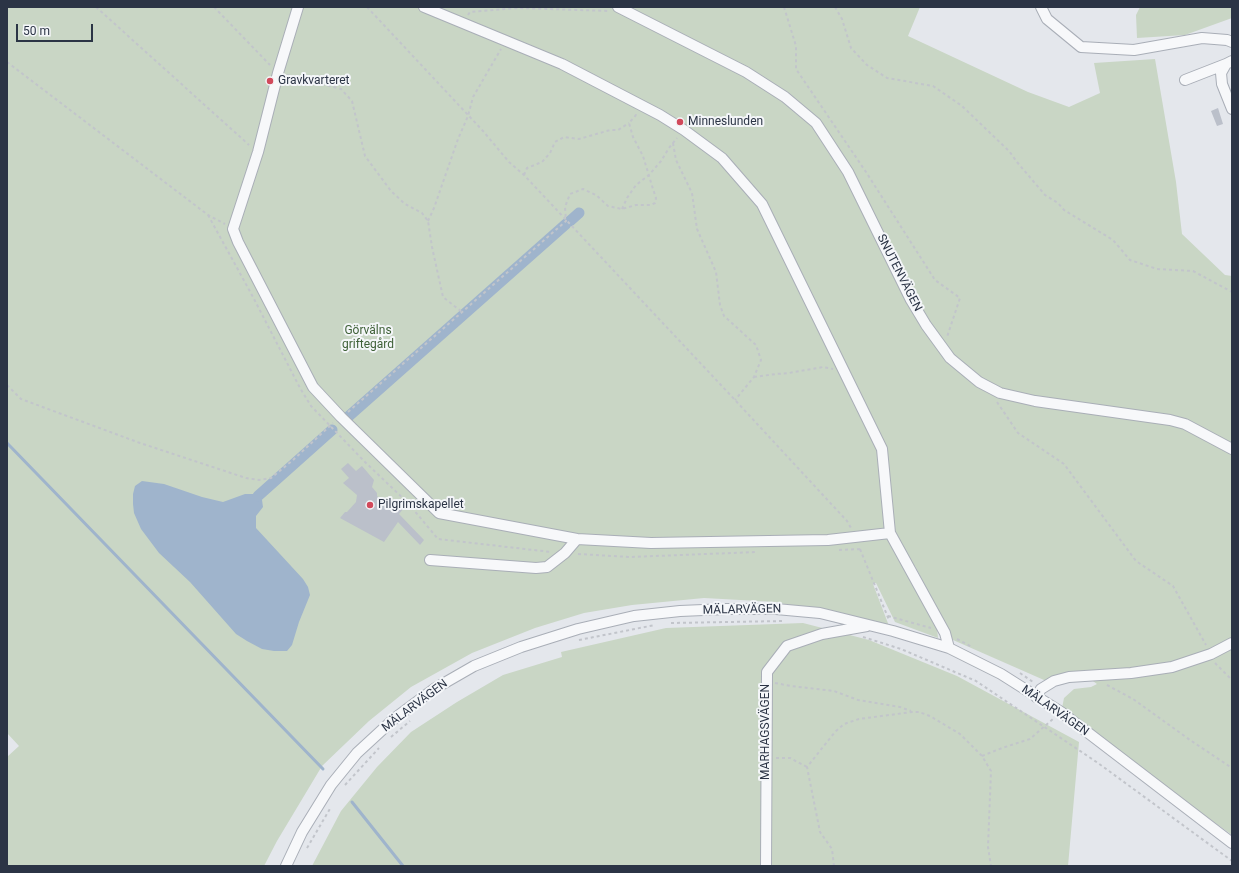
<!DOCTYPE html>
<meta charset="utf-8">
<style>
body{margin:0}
#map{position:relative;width:1239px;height:873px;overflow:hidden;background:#e4e7ec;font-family:Roboto,sans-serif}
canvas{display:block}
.frame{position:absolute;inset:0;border:8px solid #2b3445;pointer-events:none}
.scale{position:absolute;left:16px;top:24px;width:77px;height:18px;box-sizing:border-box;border:2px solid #2b3445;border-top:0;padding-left:5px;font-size:12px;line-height:14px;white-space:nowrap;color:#2b3445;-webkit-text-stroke:3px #f4f6f9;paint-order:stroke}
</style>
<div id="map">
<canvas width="1239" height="873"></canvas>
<div class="frame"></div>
<div class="scale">50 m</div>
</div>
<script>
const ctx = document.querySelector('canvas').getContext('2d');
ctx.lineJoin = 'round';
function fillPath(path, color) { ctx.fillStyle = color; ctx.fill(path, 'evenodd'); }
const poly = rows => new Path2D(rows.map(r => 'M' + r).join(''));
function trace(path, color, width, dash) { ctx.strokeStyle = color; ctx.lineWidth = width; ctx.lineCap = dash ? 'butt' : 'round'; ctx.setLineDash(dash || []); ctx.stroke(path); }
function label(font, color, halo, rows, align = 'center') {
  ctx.font = font + ' Roboto,sans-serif'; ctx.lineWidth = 4; ctx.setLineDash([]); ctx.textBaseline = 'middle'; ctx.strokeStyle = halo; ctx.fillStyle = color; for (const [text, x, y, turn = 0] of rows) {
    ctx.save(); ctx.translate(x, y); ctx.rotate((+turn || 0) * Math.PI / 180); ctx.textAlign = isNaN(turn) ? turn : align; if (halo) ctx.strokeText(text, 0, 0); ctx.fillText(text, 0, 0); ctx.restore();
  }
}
const green = poly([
 [7,7,920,7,908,36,1028,92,1069,107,1100,93,1094,63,1155,59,1176,182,1182,234,1225,275,1232,276,1232,835,1126,759,1062,708,1064,698,1074,689,1091,687,1097,684,1079,671,1057,680,1044,680,953,640,915,566,908,569,937,628,938,638,895,622,876,583,873,584,889,626,888,628,776,602,704,598,632,605,584,613,535,628,472,653,411,687,369,721,322,766,277,841,264,866,7,866,7,757,19,746,7,733],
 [1140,7,1232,7,1232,18,1185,35,1137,38,1136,15],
 [803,623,869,640,957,676,1079,742,1068,866,312,866,341,811,377,767,411,732,457,702,503,675,562,657,561,652,666,628]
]);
const water = poly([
 [142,481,164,484,202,497,223,502,245,494,254,494,258,496,262,500,263,507,256,516,256,528,303,579,308,587,310,595,299,622,292,645,287,651,274,651,262,649,247,641,236,634,190,582,159,553,141,529,134,513,133,504,133,494,135,486]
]);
const stream = poly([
 [7,443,323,769],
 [352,802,403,866]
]);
const canal = poly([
 [570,221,579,213],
 [349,416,566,224],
 [258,496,332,430]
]);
const building = poly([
 [1218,108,1223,124,1217,126,1211,111],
 [348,463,356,471,362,466,374,480,372,487,377,493,377,496,388,507,395,500,403,509,399,514,424,540,420,545,398,522,384,542,340,518,345,512,347,512,356,502,357,495,343,483,349,478,341,469]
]);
const path = poly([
 [96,7,249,145],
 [214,7,270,65],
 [367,7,483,131,509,162,524,175,735,400,847,521,851,528],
 [784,7,796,46,796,69,866,172,935,280,960,298,947,337],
 [835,7,842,19,851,48,867,65,887,78,933,86,962,106,1009,151,1017,162,1045,195,1058,203,1064,210,1113,240,1130,260,1157,269,1193,271,1232,292],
 [7,8,8,7],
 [468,15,470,12,518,8,610,11],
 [7,62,208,215,225,224],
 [287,75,341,89,352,101,365,156,391,191,405,204,422,213,428,221,432,247,443,297,462,312],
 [673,143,676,160,692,193,697,229,716,272,720,305,724,316,756,345,761,360,754,377,735,400],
 [524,175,527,168,542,162,550,153,555,142,564,137,579,139,610,130,618,130,629,123],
 [622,209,627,198,636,185,649,175,661,161,669,148,677,138],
 [208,215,253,297,300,388,311,406,365,462,408,503,438,539,551,552],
 [428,221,434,208,458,139,468,116,473,97,501,49],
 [754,377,776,374,789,373,823,367,833,369],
 [7,385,21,399,140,443,246,478,259,480,271,478,293,460,333,423],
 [997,402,1018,433,1064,464,1136,561,1173,586,1206,645],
 [348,412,566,221,565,207,570,194,583,189,596,195,608,206,622,209,636,205,651,205,655,203,656,198,653,189,643,156,633,137,629,123,636,115,637,115],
 [860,549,889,620],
 [839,550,860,549,859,547],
 [578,554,630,557,757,552],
 [888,616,931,628],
 [671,623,784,621],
 [863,637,901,649,976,681,1098,763,1232,861],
 [957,639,972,647],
 [579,640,655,625],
 [1215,663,1232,680],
 [1020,673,1033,682],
 [775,683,791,686,834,691,858,700,900,707,911,711],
 [1107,685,1133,699,1190,740,1232,768],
 [391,737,410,721],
 [982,756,1002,748,1030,739,1054,718],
 [776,758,790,758,807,767],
 [345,785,379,748],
 [307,848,331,807],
 [834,866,832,849,820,832,807,767,835,732,844,724,859,719,912,712,919,712,930,716,960,734,982,756,991,771,988,847,991,866]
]);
const minor = poly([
 [298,7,278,73,258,152,233,229,238,242,313,387,341,417,439,513,577,539,651,543,828,540,890,533],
 [424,7,562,64,660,115,684,130,722,158,762,204,882,449,890,533,945,633,949,648],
 [618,7,746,72,785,97,816,123,848,172,911,300,926,325,950,358,979,382,1000,393,1035,401,1170,420,1185,424,1232,449],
 [1041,7,1047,19,1081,47,1134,50,1202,38,1227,40,1232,42],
 [1232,61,1226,64,1221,73,1222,84,1232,109],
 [1185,80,1226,64],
 [430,560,536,568,547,567,565,553,577,539],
 [1036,697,1041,689,1054,681,1069,677,1131,673,1172,667,1211,654,1232,643],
 [286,866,302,832,331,785,357,753,395,718,434,689,474,666,521,647,578,629,634,616,680,611,727,609,776,609,820,613,893,631,949,648,1001,674,1061,712,1232,843],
 [766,866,767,672,787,646,822,634,867,626]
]);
const markers = [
 [270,81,4,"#d1495b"],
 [680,122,4,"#d1495b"],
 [370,505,4,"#d1495b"]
];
const poiNames = [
 ["Gravkvarteret",278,81],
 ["Minneslunden",688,122],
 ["Pilgrimskapellet",378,505]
];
const streetNames = [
 ["SNUTENVÄGEN",899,273,63],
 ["MÄLARVÄGEN",742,610,-1],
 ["MÄLARVÄGEN",415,706,-37],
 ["MÄLARVÄGEN",1055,711,35],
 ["MARHAGSVÄGEN",766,732,-90]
];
const parkNames = [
 ["Görvälns",368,331],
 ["griftegård",368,345]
];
fillPath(green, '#c9d6c5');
fillPath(water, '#9fb4cc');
trace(stream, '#9fb4cc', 3);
trace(canal, '#9fb4cc', 11);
fillPath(building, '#bbc0ca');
trace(minor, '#a9aeb7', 12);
trace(path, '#c2c5cb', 2, [3, 3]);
trace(minor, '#f7f8fa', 10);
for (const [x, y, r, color] of markers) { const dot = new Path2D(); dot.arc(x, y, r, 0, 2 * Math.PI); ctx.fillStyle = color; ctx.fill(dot); trace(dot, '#f4f6f9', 1.5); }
label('12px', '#2b3445', '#f4f6f9', poiNames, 'left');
label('12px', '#2b3445', '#f4f6f9', streetNames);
label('12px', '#3f6138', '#f4f6f9', parkNames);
</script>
